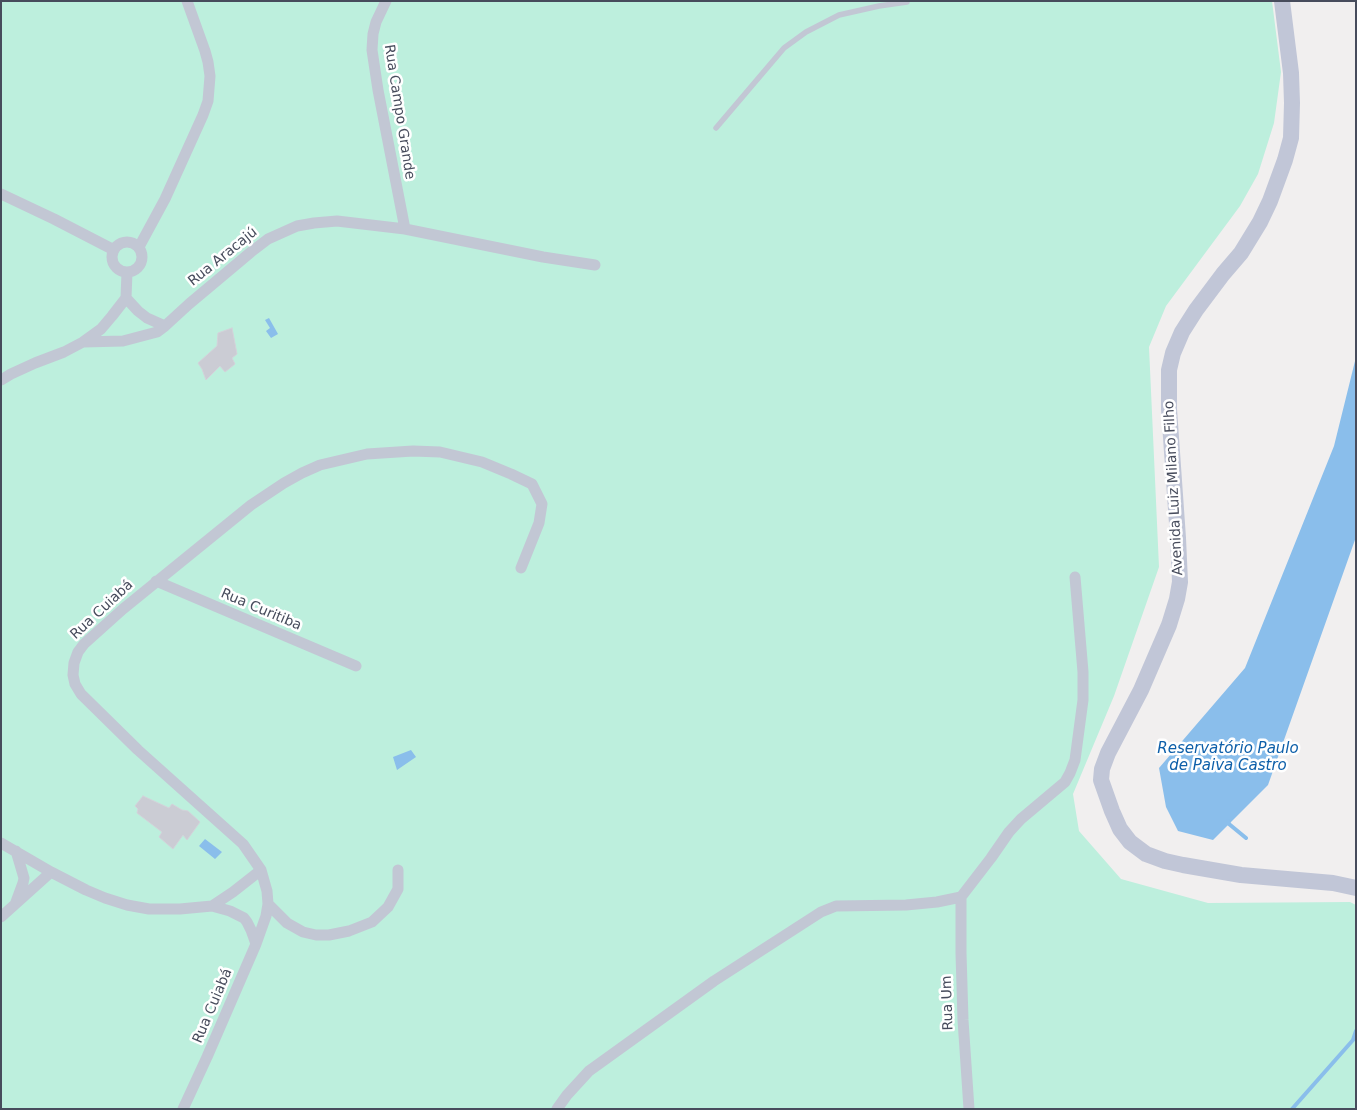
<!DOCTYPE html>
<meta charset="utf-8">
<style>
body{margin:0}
#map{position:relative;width:1357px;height:1110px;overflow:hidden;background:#f1efef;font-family:"DejaVu Sans",sans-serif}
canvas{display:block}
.frame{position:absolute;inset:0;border:2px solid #474c5c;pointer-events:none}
</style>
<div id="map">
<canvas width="1357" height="1110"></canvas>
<div class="frame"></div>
</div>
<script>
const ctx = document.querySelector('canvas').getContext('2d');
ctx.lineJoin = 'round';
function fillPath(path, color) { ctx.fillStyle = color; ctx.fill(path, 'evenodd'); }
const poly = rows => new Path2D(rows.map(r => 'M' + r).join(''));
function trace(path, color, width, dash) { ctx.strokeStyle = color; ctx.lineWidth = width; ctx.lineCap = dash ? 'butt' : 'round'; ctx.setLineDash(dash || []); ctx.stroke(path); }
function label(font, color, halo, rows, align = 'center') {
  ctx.font = font + ' "DejaVu Sans",sans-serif'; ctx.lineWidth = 5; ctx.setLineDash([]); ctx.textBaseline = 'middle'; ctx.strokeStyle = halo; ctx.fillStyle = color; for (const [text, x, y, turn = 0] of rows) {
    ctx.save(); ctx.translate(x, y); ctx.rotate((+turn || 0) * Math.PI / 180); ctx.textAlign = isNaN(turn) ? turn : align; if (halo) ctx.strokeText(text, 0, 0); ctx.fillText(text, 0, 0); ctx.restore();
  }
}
const green = poly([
 [1,1,1272,1,1281,72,1274,123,1258,174,1240,206,1166,306,1149,347,1159,567,1114,696,1073,794,1079,831,1121,879,1208,903,1350,902,1356,905,1356,1109,1,1109]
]);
const water = poly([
 [269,318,278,334,271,338,266,331,270,328,265,320],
 [1356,357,1356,537,1268,785,1213,840,1178,831,1166,807,1159,768,1245,668,1334,446],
 [411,750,416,757,397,770,393,757],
 [205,839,222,852,215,859,199,846]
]);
const stream = poly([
 [1228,821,1229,824,1246,838],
 [1292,1109,1353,1040,1356,1031]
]);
const building = poly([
 [232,328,237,354,232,358,235,364,225,372,220,366,206,380,202,369,198,363,217,346,218,333,232,328],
 [143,796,169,808,172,804,182,810,188,811,200,822,187,840,183,835,173,849,159,837,162,832,137,813,138,809,135,806,143,796]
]);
const service = poly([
 [716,128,784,48,806,32,839,15,879,6,907,2]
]);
const minor = poly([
 [386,1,376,22,373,34,372,50,378,90,405,229],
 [1,194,54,219,114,250],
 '112 257a15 15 0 1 1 30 0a15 15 0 1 1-30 0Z',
 [139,247,165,199,203,115,208,101,210,76,208,62,205,51,187,1],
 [126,298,138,311,147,318,165,326,189,304,251,252,268,239,297,226,314,223,337,221,405,229,543,257,595,265],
 [126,298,127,272],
 [83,342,123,341,157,332,165,326],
 [1,380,11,374,35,363,64,352,83,342,101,329,112,316,126,298],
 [156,581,356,666],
 [1,843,51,872,86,890,105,898,127,905,149,909,180,909,212,906,233,892,261,870],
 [961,897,961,953,963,1020,969,1109],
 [16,902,23,883,24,878,16,851],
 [268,904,287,923,303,932,316,935,329,935,349,931,372,922,388,907,398,889,398,870],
 [212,906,230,911,244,918,247,922,251,930,256,944],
 [1,917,51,872],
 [183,1109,207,1057,256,944,266,916,268,904,267,891,261,870,243,844,138,750,81,694,75,684,73,675,74,663,78,652,84,644,123,609,251,505,284,483,302,473,320,465,367,454,413,451,440,452,482,462,511,474,532,484,542,504,539,523,521,568],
 [557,1109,567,1095,589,1071,714,981,821,912,836,906,906,905,937,902,961,897,991,858,1009,832,1021,819,1065,782,1070,773,1075,760,1083,700,1083,672,1075,577]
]);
const secondary = poly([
 [1282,1,1291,73,1292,103,1291,138,1285,160,1270,201,1260,222,1241,253,1223,274,1196,310,1182,332,1173,353,1169,370,1169,409,1178,538,1180,582,1177,599,1169,625,1141,690,1108,753,1102,769,1101,780,1112,811,1120,829,1130,842,1146,854,1165,861,1183,865,1241,875,1333,883,1356,888]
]);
const streetNames = [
 ["Rua Campo Grande",399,112,81],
 ["Rua Aracajú",223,257,-39],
 ["Avenida Luiz Milano Filho",1174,488,-93],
 ["Rua Cuiabá",102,610,-43],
 ["Rua Curitiba",261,610,23],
 ["Rua Um",948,1003,-92],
 ["Rua Cuiabá",213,1006,-67]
];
const waterNames = [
 ["Reservatório Paulo",1228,749],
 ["de Paiva Castro",1228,766]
];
fillPath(green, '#bdefdd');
fillPath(water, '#8abeeb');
trace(stream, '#8abeeb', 4);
fillPath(building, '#cbccd4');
trace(building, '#d3d3da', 1);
trace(service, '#c2c7d4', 5.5);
trace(minor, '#c2c7d4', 11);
trace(secondary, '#c1c6d7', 16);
label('14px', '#474c5c', '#fff', streetNames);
label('italic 15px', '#0d5fa9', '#fff', waterNames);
</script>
